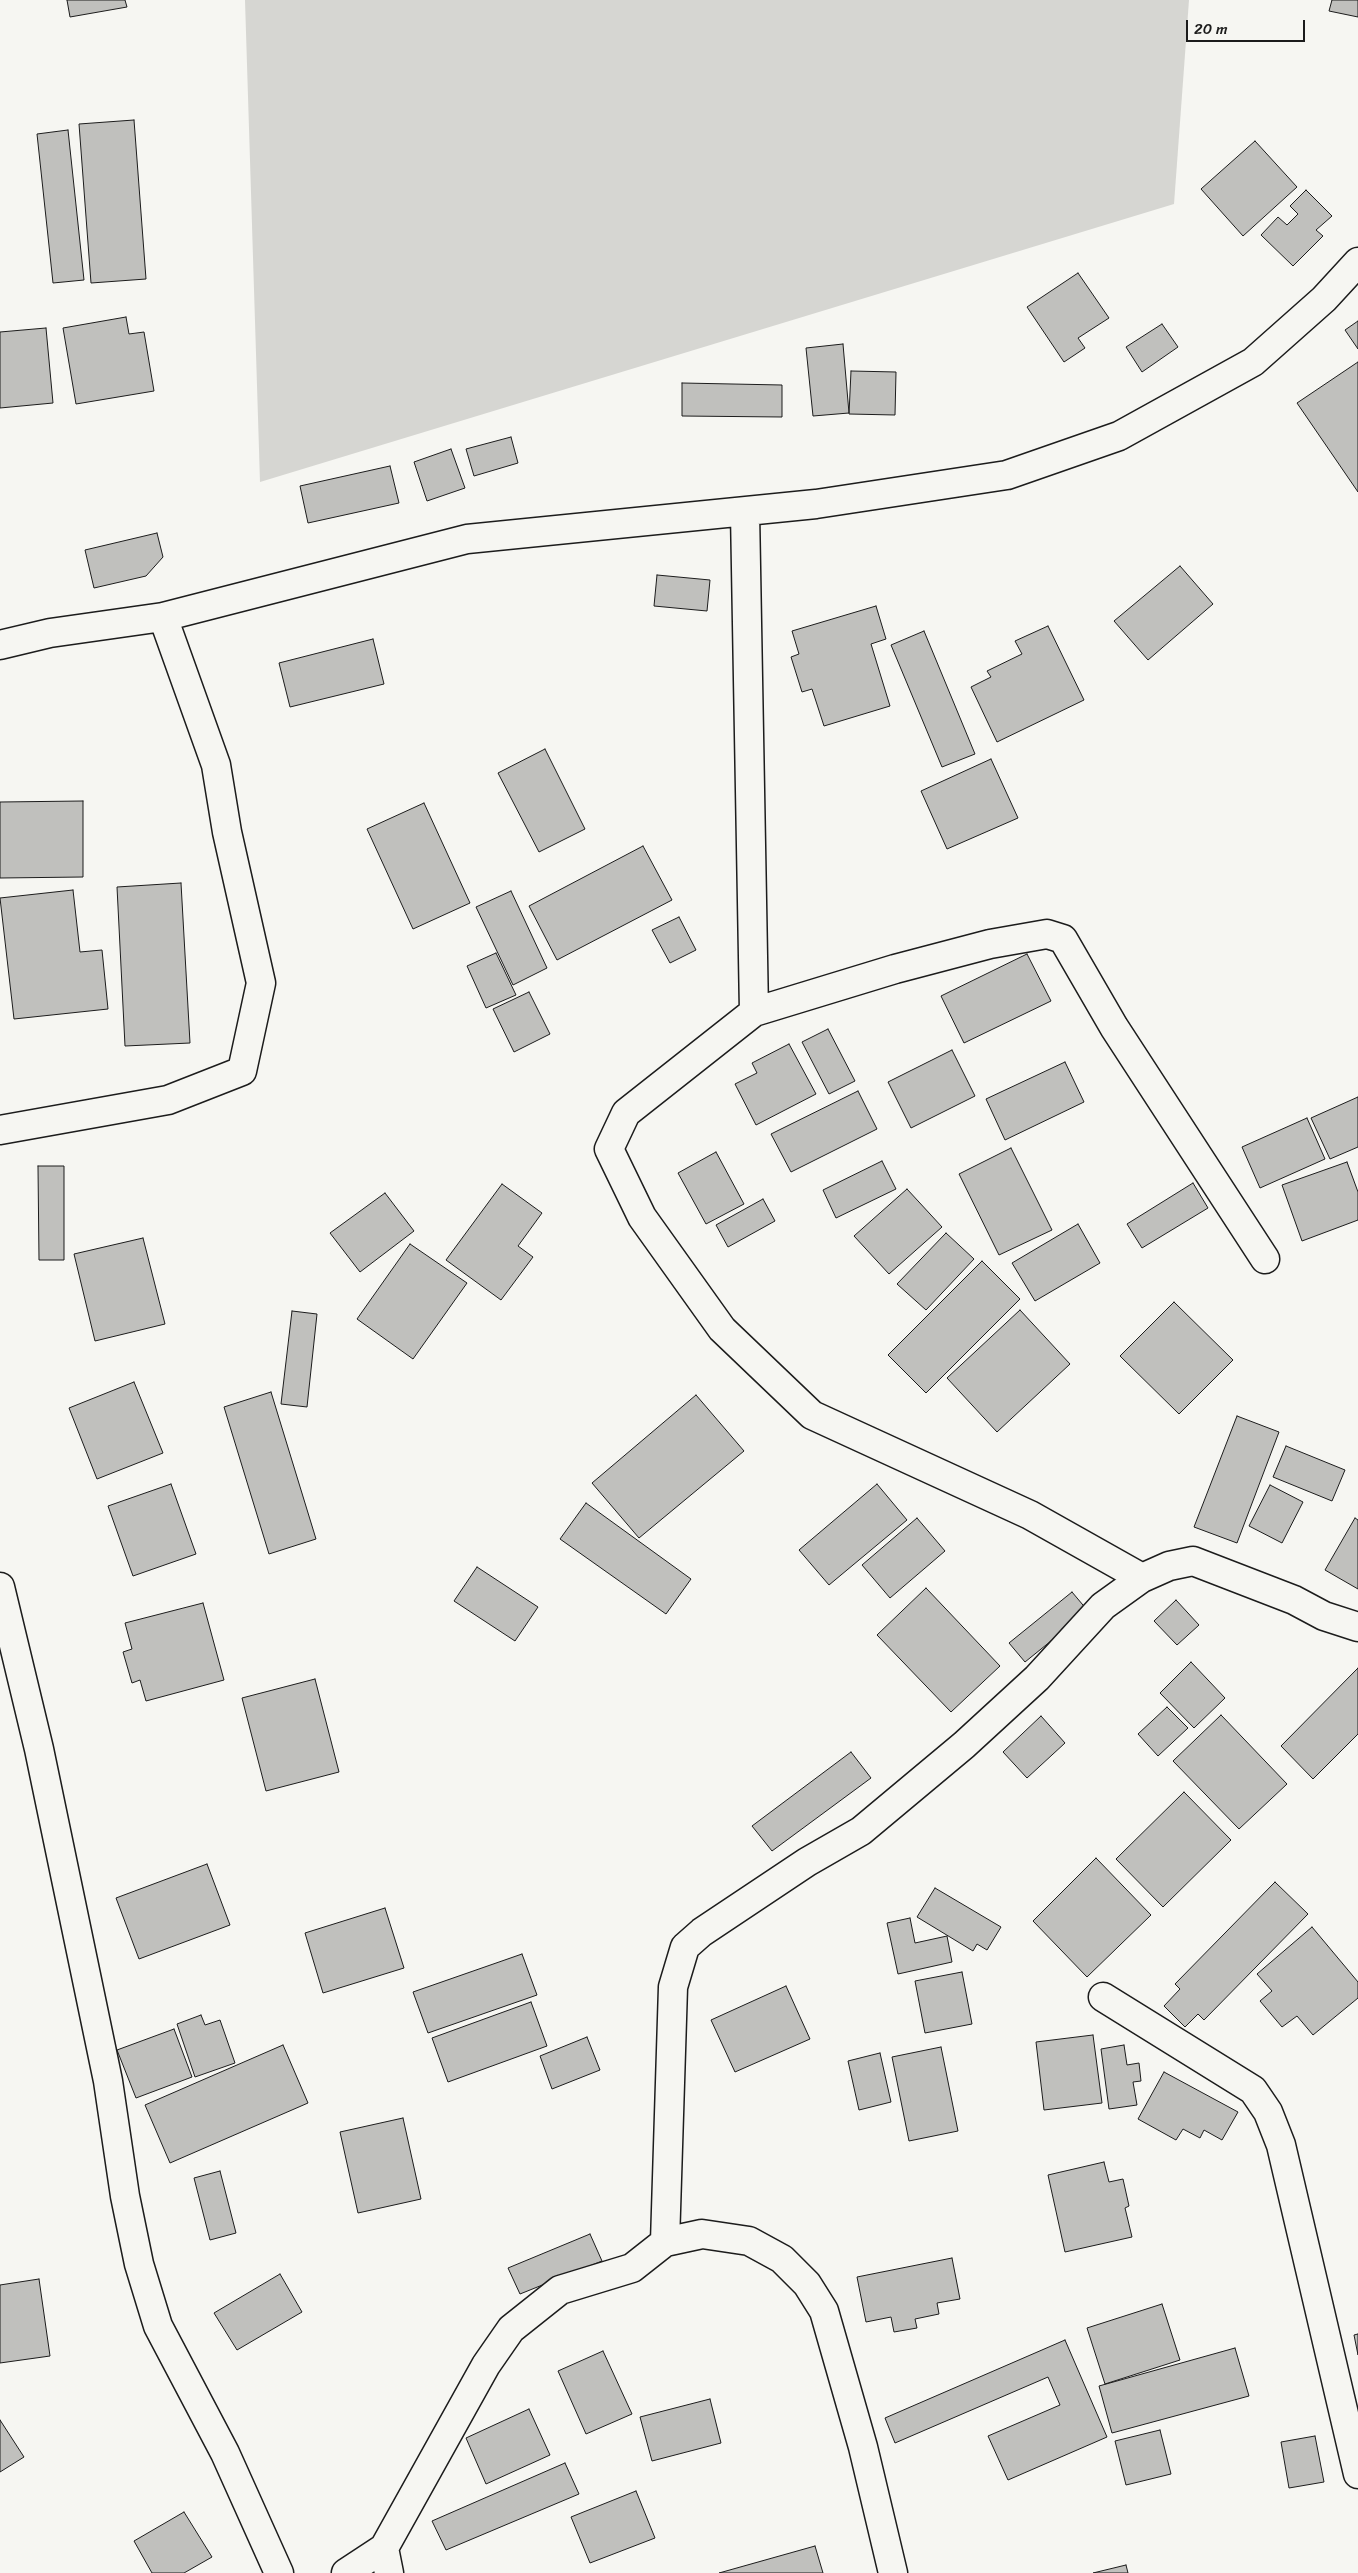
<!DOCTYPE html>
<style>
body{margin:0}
#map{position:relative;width:1358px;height:2573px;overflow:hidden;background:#f6f6f2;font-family:Sriracha,sans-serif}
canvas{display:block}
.scale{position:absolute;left:1186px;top:20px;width:119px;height:22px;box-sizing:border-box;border:2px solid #1c1c1c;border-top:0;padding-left:6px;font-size:15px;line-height:18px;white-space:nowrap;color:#1c1c1c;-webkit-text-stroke:4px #f6f6f2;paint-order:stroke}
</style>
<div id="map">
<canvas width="1358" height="2573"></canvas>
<div class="scale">20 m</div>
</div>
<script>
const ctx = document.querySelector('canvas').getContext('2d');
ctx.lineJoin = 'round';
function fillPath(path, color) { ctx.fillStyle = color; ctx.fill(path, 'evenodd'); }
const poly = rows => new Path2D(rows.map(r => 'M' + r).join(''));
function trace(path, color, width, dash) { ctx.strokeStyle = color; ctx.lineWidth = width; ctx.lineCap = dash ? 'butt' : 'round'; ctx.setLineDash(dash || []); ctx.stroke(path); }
const green = poly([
 [245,0,1189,0,1174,204,260,482]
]);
const building = poly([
 [67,0,125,0,127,7,70,17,67,0],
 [1332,0,1358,0,1358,17,1329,11,1332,0],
 [134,120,146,279,91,283,79,124,134,120],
 [68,130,84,280,53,283,37,134,68,130],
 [1255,141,1297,187,1243,236,1201,189,1255,141],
 [1306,190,1332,216,1316,230,1323,236,1293,266,1261,235,1278,217,1287,225,1298,214,1290,206,1306,190],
 [1078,273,1109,318,1078,338,1085,348,1064,362,1027,307,1078,273],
 [126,317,129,334,144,332,154,391,76,404,63,328,126,317],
 [1358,321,1358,349,1345,330,1358,321],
 [1162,324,1178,347,1142,372,1126,347,1162,324],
 [46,328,53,403,0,408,0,332,46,328],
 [843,344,849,413,813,416,806,348,843,344],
 [1358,362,1358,492,1297,403,1358,362],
 [851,371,896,372,895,415,849,414,851,371],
 [682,383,782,385,782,417,682,416,682,383],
 [511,437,518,463,474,476,466,449,511,437],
 [451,449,465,488,427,501,414,462,451,449],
 [390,466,399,503,308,523,300,486,390,466],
 [157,533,163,557,146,576,94,588,85,550,157,533],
 [1180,566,1213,604,1148,660,1114,621,1180,566],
 [657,575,710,580,707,611,654,606,657,575],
 [876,606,886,639,871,644,890,706,824,726,812,689,802,692,791,657,799,654,792,631,876,606],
 [1048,626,1084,700,997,742,971,687,991,677,987,671,1022,654,1015,641,1048,626],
 [924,631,975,754,942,767,891,645,924,631],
 [373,639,384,684,290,707,279,663,373,639],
 [545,749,585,829,539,852,498,773,545,749],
 [991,759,1018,818,947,849,921,791,991,759],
 [83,801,83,877,0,878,0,802,83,801],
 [424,803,470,903,413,929,367,829,424,803],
 [643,846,672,900,557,960,529,906,643,846],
 [181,883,190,1043,125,1046,117,887,181,883],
 [73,890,80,952,102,950,108,1009,14,1019,0,898,73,890],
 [511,891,547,968,513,985,476,907,511,891],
 [679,917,696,950,670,963,652,930,679,917],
 [496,953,516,995,486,1008,467,966,496,953],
 [1027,954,1051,1001,964,1043,941,996,1027,954],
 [529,992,550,1034,514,1052,493,1009,529,992],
 [828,1029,855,1081,829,1094,802,1042,828,1029],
 [789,1044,816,1094,756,1125,735,1084,757,1073,752,1063,789,1044],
 [952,1050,975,1096,911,1128,888,1082,952,1050],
 [1065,1062,1084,1102,1005,1140,986,1099,1065,1062],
 [858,1091,877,1129,791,1172,771,1134,858,1091],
 [1358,1097,1358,1147,1330,1159,1311,1118,1358,1097],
 [1307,1118,1325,1159,1260,1188,1242,1147,1307,1118],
 [1011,1148,1052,1230,999,1255,959,1174,1011,1148],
 [716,1152,744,1204,706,1224,678,1173,716,1152],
 [882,1161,896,1189,836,1218,823,1190,882,1161],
 [1347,1162,1358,1192,1358,1220,1302,1241,1282,1185,1347,1162],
 [38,1166,64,1166,64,1260,39,1260,38,1166],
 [1193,1183,1208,1208,1142,1248,1127,1224,1193,1183],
 [502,1184,542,1213,518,1246,533,1257,501,1300,446,1260,502,1184],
 [907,1189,942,1227,889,1274,854,1236,907,1189],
 [385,1193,414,1231,360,1272,330,1233,385,1193],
 [763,1199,775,1221,728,1247,716,1225,763,1199],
 [1078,1224,1100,1263,1035,1301,1012,1263,1078,1224],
 [946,1233,974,1259,926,1310,897,1284,946,1233],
 [143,1238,165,1324,95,1341,74,1254,143,1238],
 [410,1244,467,1283,413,1359,357,1319,410,1244],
 [982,1261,1020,1299,926,1393,888,1355,982,1261],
 [1174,1302,1233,1360,1179,1414,1120,1356,1174,1302],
 [1020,1310,1070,1364,997,1432,947,1378,1020,1310],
 [292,1311,317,1314,307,1407,281,1404,292,1311],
 [134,1382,163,1453,97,1479,69,1408,134,1382],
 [271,1392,316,1539,269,1554,224,1407,271,1392],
 [696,1395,744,1451,639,1538,592,1483,696,1395],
 [1237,1416,1279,1432,1237,1543,1194,1527,1237,1416],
 [1286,1446,1345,1470,1332,1501,1273,1477,1286,1446],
 [171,1484,196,1554,133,1576,108,1506,171,1484],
 [877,1484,907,1520,829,1585,799,1550,877,1484],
 [1270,1485,1303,1502,1282,1543,1249,1526,1270,1485],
 [586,1503,691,1579,666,1614,560,1539,586,1503],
 [917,1518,945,1551,890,1598,862,1565,917,1518],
 [1355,1518,1358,1520,1358,1589,1325,1570,1355,1518],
 [477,1567,538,1607,515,1641,454,1601,477,1567],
 [926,1588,1000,1666,951,1712,877,1635,926,1588],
 [1072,1592,1088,1611,1025,1662,1009,1643,1072,1592],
 [1176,1600,1199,1625,1177,1645,1154,1621,1176,1600],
 [203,1603,224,1680,146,1701,140,1680,132,1683,123,1652,132,1649,125,1623,203,1603],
 [1191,1662,1225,1698,1194,1728,1160,1693,1191,1662],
 [1358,1668,1358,1734,1313,1779,1281,1746,1358,1668],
 [315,1679,339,1772,266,1791,242,1698,315,1679],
 [1167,1707,1188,1728,1158,1756,1138,1734,1167,1707],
 [1221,1715,1287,1784,1239,1829,1173,1761,1221,1715],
 [1041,1716,1065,1743,1027,1778,1003,1752,1041,1716],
 [851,1752,871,1778,772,1851,752,1826,851,1752],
 [1184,1792,1231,1840,1163,1907,1116,1859,1184,1792],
 [1096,1858,1151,1915,1087,1977,1033,1921,1096,1858],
 [207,1864,230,1925,139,1959,116,1898,207,1864],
 [1275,1882,1308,1914,1204,2020,1198,2014,1185,2027,1164,2006,1180,1989,1175,1984,1275,1882],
 [935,1888,1001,1927,987,1950,977,1944,973,1951,917,1917,935,1888],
 [385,1908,404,1968,323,1993,305,1933,385,1908],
 [910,1918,915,1943,947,1936,952,1962,898,1974,887,1923,910,1918],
 [1312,1927,1358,1982,1358,1998,1313,2035,1297,2016,1282,2027,1260,2001,1272,1991,1257,1974,1312,1927],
 [522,1954,537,1995,428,2033,413,1992,522,1954],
 [962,1972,972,2024,925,2033,915,1981,962,1972],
 [786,1986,810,2039,735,2072,711,2020,786,1986],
 [531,2002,547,2046,448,2082,432,2038,531,2002],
 [201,2015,205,2025,220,2020,235,2063,195,2077,177,2024,201,2015],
 [174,2029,192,2077,136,2098,117,2050,174,2029],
 [1093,2035,1102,2103,1044,2110,1036,2042,1093,2035],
 [587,2037,600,2070,552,2089,540,2056,587,2037],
 [283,2045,308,2103,170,2163,145,2105,283,2045],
 [1124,2045,1127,2065,1139,2063,1141,2081,1133,2082,1137,2105,1109,2109,1101,2049,1124,2045],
 [941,2047,958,2131,909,2141,892,2057,941,2047],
 [880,2053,891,2102,859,2110,848,2061,880,2053],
 [1164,2072,1238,2112,1222,2140,1204,2130,1200,2138,1183,2129,1176,2140,1138,2119,1164,2072],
 [403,2118,421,2199,358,2213,340,2132,403,2118],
 [1104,2162,1109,2182,1123,2179,1129,2206,1125,2208,1132,2237,1065,2252,1048,2175,1104,2162],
 [220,2171,236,2233,210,2240,194,2178,220,2171],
 [590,2234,602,2261,520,2294,508,2268,590,2234],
 [952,2258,960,2299,937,2303,939,2314,915,2319,917,2328,894,2332,891,2317,866,2322,857,2277,952,2258],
 [280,2274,302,2312,237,2350,214,2313,280,2274],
 [39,2279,50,2356,0,2363,0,2285,39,2279],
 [1162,2304,1180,2360,1105,2384,1087,2328,1162,2304],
 [1358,2334,1358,2355,1354,2335,1358,2334],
 [1065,2340,1107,2437,1008,2480,988,2436,1060,2405,1048,2377,895,2443,885,2418,1065,2340],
 [1235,2348,1249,2396,1112,2433,1099,2386,1235,2348],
 [603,2351,632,2414,586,2434,558,2371,603,2351],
 [710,2399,721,2443,652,2461,640,2417,710,2399],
 [529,2409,550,2455,486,2484,466,2438,529,2409],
 [0,2420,24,2457,0,2472,0,2420],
 [1160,2430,1171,2474,1126,2485,1115,2441,1160,2430],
 [1315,2436,1324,2482,1289,2488,1281,2442,1315,2436],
 [565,2463,579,2494,446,2550,432,2521,565,2463],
 [636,2491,655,2538,590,2563,571,2517,636,2491],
 [184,2512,212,2557,184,2573,152,2573,134,2541,184,2512],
 [815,2546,823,2573,719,2573,815,2546],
 [1126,2565,1128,2573,1093,2573,1126,2565]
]);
const minor = poly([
 [745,512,754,1012],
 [0,645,50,633,163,617,467,539,816,504,1007,475,1119,436,1253,362,1324,299,1358,262],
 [0,1130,168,1100,242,1071,261,983,227,832,216,765,163,617],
 [1142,1578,1030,1515,812,1415,722,1329,642,1217,609,1149,626,1113,754,1012,895,969,990,944,1047,934,1063,939,1114,1027,1265,1259],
 [0,1587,39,1749,108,2081,125,2196,139,2264,158,2326,225,2453,279,2573],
 [1103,1997,1253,2090,1268,2112,1281,2145,1358,2474],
 [665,2242,673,1987,685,1947,702,1932,807,1862,861,1831,964,1745,1037,1678,1103,1606,1142,1578,1169,1566,1193,1561,1294,1600,1324,1616,1358,1627],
 [384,2548,389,2573],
 [346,2573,384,2548,486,2365,511,2329,560,2290,632,2268,665,2242,702,2234,749,2241,782,2259,807,2284,824,2311,863,2447,893,2573]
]);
fillPath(green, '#d6d6d2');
fillPath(building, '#c0c0bd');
trace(building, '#1c1c1c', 1);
trace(minor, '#1c1c1c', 31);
trace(minor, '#f6f6f2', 28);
</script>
